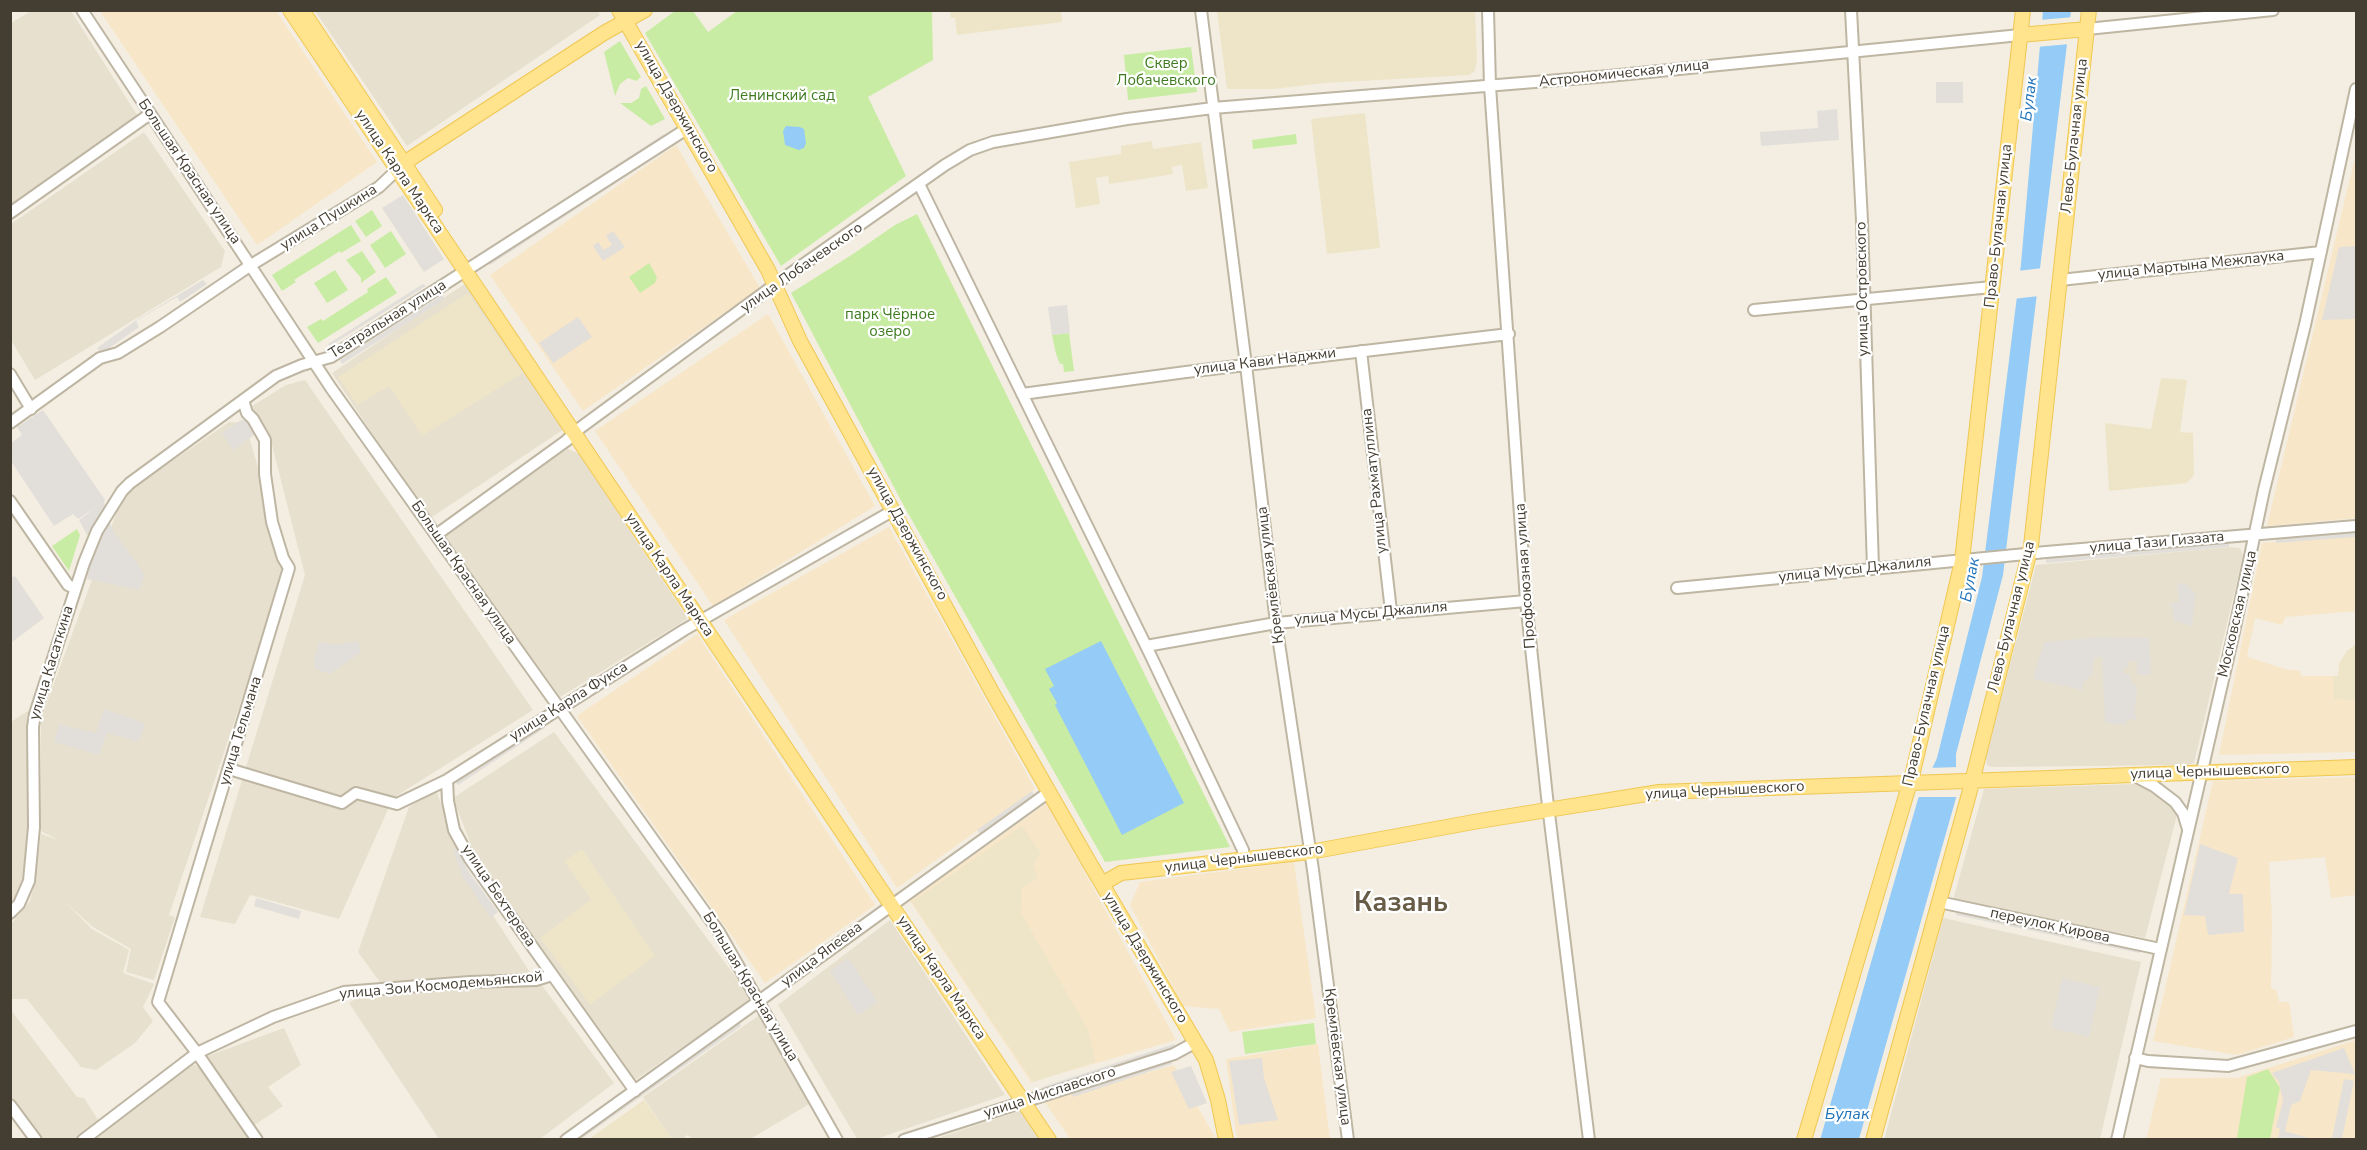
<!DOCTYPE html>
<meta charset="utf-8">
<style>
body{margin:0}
#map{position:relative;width:2367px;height:1150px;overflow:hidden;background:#f3eee1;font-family:"Nunito Sans",sans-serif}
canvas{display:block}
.frame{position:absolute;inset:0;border:12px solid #443d31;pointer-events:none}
</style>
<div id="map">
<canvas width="2367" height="1150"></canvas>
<div class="frame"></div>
</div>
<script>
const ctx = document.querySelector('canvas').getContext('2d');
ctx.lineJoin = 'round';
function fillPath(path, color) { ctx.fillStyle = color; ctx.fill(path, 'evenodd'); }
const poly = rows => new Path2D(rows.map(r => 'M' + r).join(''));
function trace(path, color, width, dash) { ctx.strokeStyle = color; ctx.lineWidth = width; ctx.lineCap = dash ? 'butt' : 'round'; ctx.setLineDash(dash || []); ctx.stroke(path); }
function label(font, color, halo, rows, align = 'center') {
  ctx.font = font + ' "Nunito Sans",sans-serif'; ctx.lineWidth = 4.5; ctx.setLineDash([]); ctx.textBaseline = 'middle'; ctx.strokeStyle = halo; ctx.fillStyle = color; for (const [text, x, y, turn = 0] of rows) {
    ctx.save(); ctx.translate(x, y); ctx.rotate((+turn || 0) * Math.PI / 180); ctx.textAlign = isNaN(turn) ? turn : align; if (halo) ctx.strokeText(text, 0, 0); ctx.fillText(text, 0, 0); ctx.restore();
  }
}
const residential = poly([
 [597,10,600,15,407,146,315,11],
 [31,11,71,11,139,118,11,205,11,23],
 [144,132,225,251,221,267,35,380,11,340,11,224],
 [466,283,564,429,429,519,332,373],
 [305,380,533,710,393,798,339,919,250,895,235,924,200,917,305,575,270,437,252,406,286,385],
 [229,422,245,423,287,566,169,915,175,917,154,980,126,972,131,949,93,927,65,902,92,929,129,950,123,973,154,984,143,1007,153,1021,135,1043,96,1070,81,1067,27,999,11,999,11,924,30,901,35,882,41,834,58,840,41,831,41,719,123,495],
 [567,449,578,453,685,614,687,619,560,697,447,541,445,533],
 [2229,547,2240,548,2243,556,2194,763,2187,765,1991,767,1987,765,1986,757,2036,565],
 [26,712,31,712,29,843,25,873,19,893,11,907,11,722],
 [554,732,752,999,632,1082,478,863,453,798],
 [2135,784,2166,797,2178,811,2145,938,1953,900,1984,789],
 [436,790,468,877,533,977,380,982,358,952,409,807],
 [1943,918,2141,962,2100,1139,1884,1140],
 [890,920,1005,1095,876,1139,857,1139,778,1005],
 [541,984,614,1083,540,1139,439,1139,349,1003,360,996],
 [11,1010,77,1097,84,1098,100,1123,78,1139,43,1139,11,1097],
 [758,1016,763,1017,811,1103,750,1139,694,1139,687,1135,683,1139,672,1140,643,1097],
 [284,1028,301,1065,268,1087,283,1106,253,1126,205,1057],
 [189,1064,195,1065,201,1069,252,1139,89,1140],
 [1022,1110,1042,1140,932,1140]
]);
const commercial = poly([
 [100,11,276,11,377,162,257,245],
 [676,145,760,288,583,411,490,275],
 [2356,153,2356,518,2267,526],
 [768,314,875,506,713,606,595,431],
 [889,527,1035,789,897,888,724,620],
 [2356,534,2356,611,2285,617,2282,625,2255,618,2247,657,2285,669,2300,671,2301,676,2338,676,2339,664,2347,651,2356,644,2356,752,2219,755,2262,543],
 [697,634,875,905,765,983,577,716],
 [2356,777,2356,895,2331,898,2325,857,2269,862,2272,923,2271,988,2277,991,2279,1002,2289,1002,2294,1037,2237,1055,2153,1041,2213,781],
 [1047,803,1176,1040,1031,1082,910,901],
 [1294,862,1316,1018,1230,1032,1219,1009,1183,1006,1130,905,1140,882],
 [2356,1040,2356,1139,2146,1140,2161,1078,2237,1078],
 [1318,1044,1330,1139,1237,1139,1226,1059],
 [1174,1065,1216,1139,1070,1139,1045,1102]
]);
const education = poly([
 [954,11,1061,11,1062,22,957,35,955,18,951,18,950,12],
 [1217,11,1475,11,1477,60,1475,71,1469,75,1324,83,1274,89,1227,89],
 [1365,113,1380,248,1327,254,1311,119],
 [1152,141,1153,149,1201,142,1208,188,1186,191,1182,165,1172,167,1173,174,1143,179,1109,184,1108,176,1096,178,1100,204,1076,208,1069,162,1121,154,1121,146],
 [468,293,523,373,422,436,389,386,357,405,338,377],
 [2161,378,2187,380,2180,432,2193,433,2194,475,2187,483,2109,491,2105,423,2151,429],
 [2356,644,2356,700,2334,699,2333,676,2338,676,2339,664,2347,651],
 [1022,826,1041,853,1033,866,1038,878,1022,888,1021,913,1088,1030,1096,1062,1033,1082,912,902],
 [582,849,655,956,590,1005,540,938,591,899,564,861],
 [644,1100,672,1139,589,1139]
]);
const green = poly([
 [675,11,693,11,708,32,737,11,932,11,933,60,868,97,906,176,781,266,645,33],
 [620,41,641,77,636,81,628,78,620,84,615,96,604,52],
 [1191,47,1197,92,1128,100,1124,55],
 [646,86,665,119,651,126,620,103,631,103,639,98,641,89],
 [1296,134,1297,144,1253,149,1252,140],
 [372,210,382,226,366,237,355,221],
 [917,214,941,262,1230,847,1105,862,904,506,791,293,853,254,895,225],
 [351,225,361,241,341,253,340,251,294,280,296,282,282,291,272,275],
 [391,231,406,254,385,268,370,245],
 [362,251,376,272,361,283,361,278,346,260],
 [649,263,657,277,655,283,640,293,629,277],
 [335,270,348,290,327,303,314,283],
 [386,277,397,293,318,343,307,327,321,319,323,321,368,292,367,289],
 [1069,333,1074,371,1064,372,1063,364,1060,364,1056,354,1052,335],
 [77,529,80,535,69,571,52,546],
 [1314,1023,1316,1044,1245,1054,1242,1032],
 [2268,1069,2280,1088,2270,1139,2237,1138,2247,1077]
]);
const parking = poly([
 [1936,82,1963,82,1963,103,1936,103],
 [1837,109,1839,140,1761,146,1760,132,1818,128,1817,111],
 [664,134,666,136,483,256,481,253],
 [673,139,676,144,490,265,488,263],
 [403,195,444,259,424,272,382,208],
 [613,231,625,247,603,261,593,246,598,242,604,250,612,245,606,236],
 [2356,246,2356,319,2322,320,2339,247],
 [203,280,207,284,180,302,177,297,136,321,139,327,101,354,97,348,135,321],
 [423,284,426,286,330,346,328,344],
 [442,295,445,299,342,364,340,360],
 [1067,305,1070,333,1052,335,1048,307],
 [578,317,592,337,553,363,539,343],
 [43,410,105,500,104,502,105,508,87,535,79,520,96,507,78,519,73,514,54,526,11,461,11,443,22,435,17,427],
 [241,420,249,421,257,433,233,450,222,433],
 [108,519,114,532,145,575,139,590,87,579,92,556],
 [2356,526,2356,537,2276,543,2275,532],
 [2229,537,2229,547,2046,563,2046,552],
 [15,576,44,618,12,642,11,578],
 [2185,583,2196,595,2192,626,2174,621,2171,603,2179,602,2177,584],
 [2101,637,2149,638,2151,675,2137,675,2137,661,2128,661,2128,668,2123,668,2124,674,2130,674,2131,682,2136,686,2137,695,2134,714,2137,715,2136,720,2127,719,2126,725,2105,723,2102,657,2094,658,2092,676,2084,681,2082,690,2033,679,2044,642],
 [358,641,361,652,330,674,315,669,314,660,319,642,336,645],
 [104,709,145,723,139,742,107,733,99,755,54,742,59,724,96,733],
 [542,723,545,728,458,785,453,778],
 [1032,791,1035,796,981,835,977,830],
 [2200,844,2238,858,2229,894,2243,894,2244,932,2208,935,2205,916,2184,915],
 [453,849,457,849,469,872,498,912,491,918,462,876],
 [256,898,301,911,299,919,254,906],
 [1957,900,2145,941,2146,946,2139,953,1956,915],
 [848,958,878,1002,858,1015,830,971],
 [2062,978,2100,987,2089,1037,2051,1028],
 [740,1023,741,1026,581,1139,576,1139],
 [1174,1044,1176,1048,1044,1092,1042,1087],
 [2344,1048,2355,1074,2311,1070,2300,1101,2291,1105,2285,1131,2312,1139,2278,1139,2280,1129,2276,1127,2283,1101,2279,1082,2272,1073],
 [1170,1058,1172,1064,1073,1097,1071,1091],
 [1262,1058,1264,1078,1278,1120,1239,1125,1229,1061],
 [1191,1066,1207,1103,1189,1109,1171,1072],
 [2344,1079,2354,1081,2342,1139,2328,1139,2332,1138]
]);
const water = poly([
 [2043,11,2071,11,2003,575,1956,754,1956,798,1859,1139,1820,1140,1918,799,1937,758,1982,577,2021,264],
 [786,126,800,127,804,129,806,143,804,148,799,150,785,145,783,131],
 [1101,641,1184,803,1122,835,1055,705,1057,703,1049,689,1054,686,1045,669]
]);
const pier = poly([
 [2074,17,2070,44,2036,47,2039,20],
 [2043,268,2039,296,2013,299,2017,271],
 [1959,767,1957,797,1917,797,1929,768]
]);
const minor = poly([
 [82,10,331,388,719,932,837,1140],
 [1201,10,1246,365,1276,623,1313,870,1348,1140],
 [1488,10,1490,86,1526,601,1547,797,1589,1140],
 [1851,10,1862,221,1873,568],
 [2087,29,2273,10],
 [919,184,1149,652,1243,850,1244,859],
 [10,213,150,114],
 [2060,280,2321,252],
 [1754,310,1992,287],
 [1361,351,1391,611],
 [10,374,31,409],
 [1022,394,1186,372,1509,334],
 [243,400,247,413,253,419,265,440,265,474,272,522,283,558,289,568,158,1002,197,1053,257,1140],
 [10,423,100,358,118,353,160,327,251,265,379,187,397,170],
 [10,501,68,585,74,588],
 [436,535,566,441,580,428,784,278,945,165,970,150,993,142,1127,119,1213,108,1609,76,2020,35],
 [1677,588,2046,552,2356,526],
 [1146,646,1276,623,1526,601],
 [229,769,342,803,356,793,397,804,447,780,684,630,894,510],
 [2133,775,2154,786,2175,802,2183,813,2188,829],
 [447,780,448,801,454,830,470,859,635,1091],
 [1939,902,2160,949],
 [10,913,19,904,29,881,34,827,33,727,35,714,84,563,97,531,122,491,130,483,276,376,302,365,331,357,688,128],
 [2135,1058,2148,1061,2228,1066,2356,1031],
 [10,1105,36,1140],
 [83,1140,197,1053,273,1017,344,992,470,982,536,980,552,975],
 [566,1140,1049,792],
 [904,1140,1174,1054,1196,1042],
 [2117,1140,2234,632,2264,490,2305,325,2356,89]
]);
const major = poly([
 [290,10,1049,1140],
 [302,10,435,210],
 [619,10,768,270,800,341,992,692,1089,862,1206,1060,1218,1100,1226,1140],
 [2020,35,2087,29],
 [398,169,404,163,604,33,645,10],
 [1102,884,1121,873,1310,852,1479,821,1659,792,2356,767],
 [1804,1140,1913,772,1962,561,2023,10],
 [1873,1140,1969,794,2031,546,2089,10]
]);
const parkNames = [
 ["Сквер",1166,64],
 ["Лобачевского",1166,81],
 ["Ленинский сад",782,96],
 ["парк Чёрное",890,315],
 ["озеро",890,332]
];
const streetNames = [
 ["Астрономическая улица",1624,74,-6],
 ["улица Дзержинского",676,107,60],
 ["Лево-Булачная улица",2075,136,-84],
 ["Большая Красная улица",189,172,56],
 ["улица Карла Маркса",399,172,56],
 ["улица Пушкина",329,218,-32],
 ["Право-Булачная улица",1999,226,-84],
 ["улица Мартына Межлаука",2191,266,-6],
 ["улица Лобачевского",802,268,-35],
 ["улица Островского",1863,289,-91],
 ["Театральная улица",388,320,-32],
 ["улица Кави Наджми",1265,362,-7],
 ["улица Рахматуллина",1375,481,-96],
 ["улица Дзержинского",907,534,61],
 ["улица Тази Гиззата",2157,543,-5],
 ["улица Мусы Джалиля",1855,570,-6],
 ["Большая Красная улица",463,573,55],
 ["улица Карла Маркса",669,575,56],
 ["Кремлёвская улица",1271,575,-97],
 ["Профсоюзная улица",1526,576,-94],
 ["улица Мусы Джалиля",1371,614,-5],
 ["Московская улица",2238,614,-77],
 ["Лево-Булачная улица",2012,617,-76],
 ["улица Касаткина",52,663,-73],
 ["улица Карла Фукса",569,702,-32],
 ["Право-Булачная улица",1927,706,-77],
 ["улица Тельмана",241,731,-73],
 ["улица Чернышевского",2210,772,-2],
 ["улица Чернышевского",1725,791,-3],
 ["улица Чернышевского",1244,859,-7],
 ["улица Бехтерева",498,896,56],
 ["переулок Кирова",2050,926,12],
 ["улица Япеева",822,955,-37],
 ["улица Дзержинского",1145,958,59],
 ["улица Карла Маркса",941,978,56],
 ["улица Зои Космодемьянской",441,986,-5],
 ["Большая Красная улица",750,987,59],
 ["Кремлёвская улица",1337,1057,83],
 ["улица Миславского",1050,1093,-18]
];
const waterNames = [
 ["Булак",2030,99,-83],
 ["Булак",1971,580,-79],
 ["Булак",1847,1115]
];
const townNames = [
 ["Казань",1401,904]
];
fillPath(residential, '#e7e0ce');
fillPath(commercial, '#f8e6c8');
fillPath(education, '#eee5c9');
fillPath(green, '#c9eca4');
fillPath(parking, '#e2dfda');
fillPath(water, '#95cbf7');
fillPath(pier, '#f3eee1');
trace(minor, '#beb6a3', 14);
trace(major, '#f0c752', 16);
trace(minor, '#fff', 10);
trace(major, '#ffe38d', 14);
label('15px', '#3e7b20', '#fff', parkNames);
label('15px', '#443d31', '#fff', streetNames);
label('italic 16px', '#2173ba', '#fff', waterNames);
label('bold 27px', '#685c47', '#fff', townNames);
</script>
